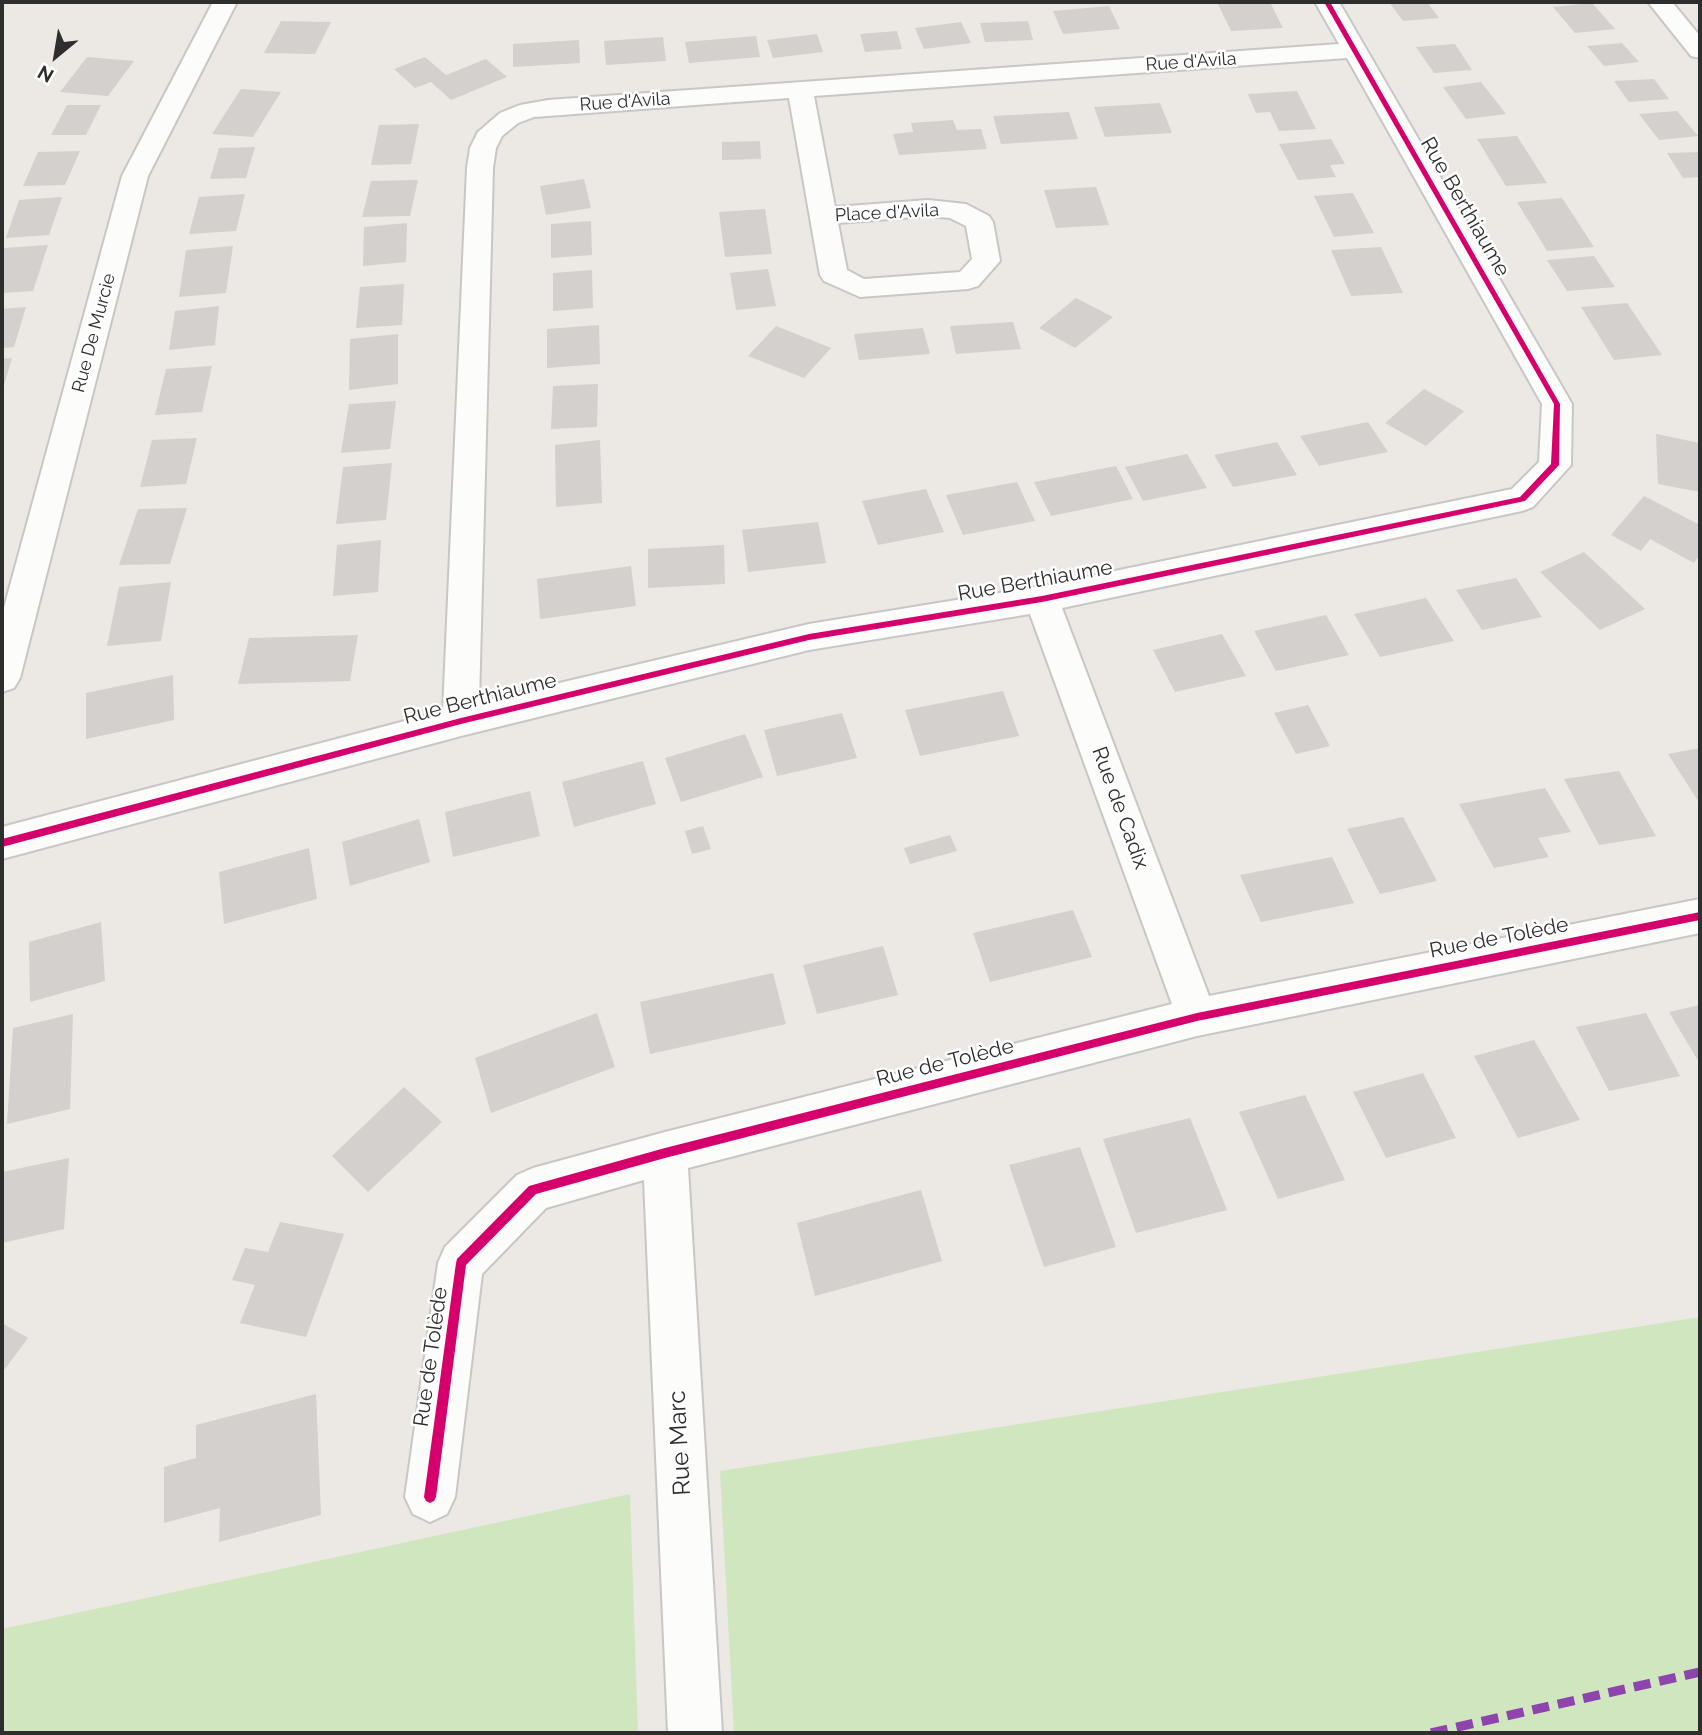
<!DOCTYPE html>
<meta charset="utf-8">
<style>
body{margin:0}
#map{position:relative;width:1702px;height:1735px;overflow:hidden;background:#ece8e4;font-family:Raleway,sans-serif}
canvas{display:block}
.frame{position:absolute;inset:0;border:4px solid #2e2e2e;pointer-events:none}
.north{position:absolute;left:21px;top:21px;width:70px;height:70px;-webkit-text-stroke:5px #fff;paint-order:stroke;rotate:210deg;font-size:19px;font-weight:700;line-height:28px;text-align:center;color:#2e2e2e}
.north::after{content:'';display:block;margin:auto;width:24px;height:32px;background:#2e2e2e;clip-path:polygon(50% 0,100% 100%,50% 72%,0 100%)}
</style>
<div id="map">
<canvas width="1702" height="1735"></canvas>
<div class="frame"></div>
<div class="north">N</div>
</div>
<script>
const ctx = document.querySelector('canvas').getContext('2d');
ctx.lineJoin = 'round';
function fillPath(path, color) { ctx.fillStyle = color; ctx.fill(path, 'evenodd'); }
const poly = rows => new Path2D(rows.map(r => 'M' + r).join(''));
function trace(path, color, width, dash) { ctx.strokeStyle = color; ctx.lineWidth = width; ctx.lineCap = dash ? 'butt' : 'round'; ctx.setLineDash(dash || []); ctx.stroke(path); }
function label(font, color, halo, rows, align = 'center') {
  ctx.font = font + ' Raleway,sans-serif'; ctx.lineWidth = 5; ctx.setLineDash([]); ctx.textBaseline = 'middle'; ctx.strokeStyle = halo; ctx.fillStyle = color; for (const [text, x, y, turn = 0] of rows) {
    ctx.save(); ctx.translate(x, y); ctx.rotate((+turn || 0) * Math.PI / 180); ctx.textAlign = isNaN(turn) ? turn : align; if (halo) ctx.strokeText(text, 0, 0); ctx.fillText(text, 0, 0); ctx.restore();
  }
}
const green = poly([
 [1700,1317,1700,1733,734,1733,720,1471],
 [630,1494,638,1733,2,1733,2,1629]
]);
const building = poly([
 [1217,2,1270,2,1283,28,1231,31],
 [1389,2,1427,2,1439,18,1403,21],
 [1592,3,1615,29,1575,33,1553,7],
 [1109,6,1120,29,1063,34,1053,11],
 [281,21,331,22,315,54,264,53],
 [1028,21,1033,40,985,42,980,23],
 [961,22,971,43,924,49,915,28],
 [897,31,902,49,865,52,860,34],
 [817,34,823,52,773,58,767,40],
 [756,36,760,57,689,63,685,42],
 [663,37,666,61,606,65,604,41],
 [579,40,580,63,513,67,513,44],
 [1622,43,1639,62,1604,66,1587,46],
 [1455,44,1472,70,1434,73,1416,47],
 [87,57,134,61,108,96,60,92],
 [425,57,446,75,486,59,507,77,451,100,431,82,415,88,394,69],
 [1654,79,1669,99,1629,102,1614,81],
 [1481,82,1506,114,1466,119,1443,87],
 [241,89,281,92,253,137,212,134],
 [1297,91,1316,129,1279,131,1270,112,1256,113,1248,94],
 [1160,103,1172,133,1105,137,1094,107],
 [67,105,101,105,86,135,51,135],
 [1677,111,1698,136,1659,140,1639,114],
 [1069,112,1078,139,1001,144,993,116],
 [953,120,957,130,981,129,987,149,899,155,893,134,913,132,911,123],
 [419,124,411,164,371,165,379,125],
 [1517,136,1547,183,1506,186,1477,139],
 [1331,139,1345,164,1330,165,1336,177,1298,180,1279,144],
 [760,141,761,159,722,160,722,142],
 [255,147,246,178,210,179,219,148],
 [80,151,65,185,23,186,38,152],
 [1700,152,1700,177,1683,178,1667,153],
 [584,179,591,208,546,215,540,186],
 [418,180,410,216,362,217,371,181],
 [1096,187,1109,225,1056,228,1044,190],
 [1353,193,1374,233,1334,237,1314,196],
 [245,194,236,231,189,234,199,197],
 [62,197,49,235,6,238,19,200],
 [1562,198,1594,247,1547,251,1517,202],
 [765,209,772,254,725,257,719,212],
 [591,221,592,255,551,258,551,224],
 [407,223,406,262,363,266,364,227],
 [48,245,33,291,2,293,4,248],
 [233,246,226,293,179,297,186,250],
 [1381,247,1403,293,1351,296,1331,250],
 [1594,256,1615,287,1567,291,1547,260],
 [768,269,776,306,736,310,730,273],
 [592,270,593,308,553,311,553,273],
 [404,284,402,325,356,328,360,287],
 [1076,298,1113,317,1075,348,1039,328],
 [1627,303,1662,355,1614,360,1581,307],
 [219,306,215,345,169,350,175,311],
 [26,307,14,347,2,348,2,309],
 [1013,322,1021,349,956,354,950,326],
 [599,325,600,364,547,368,547,329],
 [776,326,831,348,804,378,748,356],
 [923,328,930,354,859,360,854,334],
 [398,334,398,384,349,390,350,339],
 [12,358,2,392,2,359],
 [212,366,202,412,155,415,166,369],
 [598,384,597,427,551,429,553,386],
 [1424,389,1464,411,1426,446,1385,423],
 [396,401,390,449,341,453,349,404],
 [1368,422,1388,452,1319,466,1300,436],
 [1656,434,1700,443,1700,492,1658,484],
 [197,438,186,484,140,487,152,440],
 [600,440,602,503,556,507,555,445],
 [1277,442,1297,475,1233,487,1214,455],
 [1187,454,1207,488,1143,501,1125,467],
 [392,463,386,520,336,524,343,467],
 [1116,466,1133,499,1051,516,1034,482],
 [1017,482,1035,521,963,535,946,495],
 [926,489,944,532,878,545,862,501],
 [1644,496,1700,525,1700,554,1694,563,1650,539,1641,551,1611,535],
 [187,508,170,564,119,565,138,509],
 [818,522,826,563,748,572,742,530],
 [381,540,378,592,333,596,337,545],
 [724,545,725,584,648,588,648,549],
 [1584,552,1645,609,1600,630,1540,572],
 [631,566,636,606,540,619,537,579],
 [1516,578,1542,617,1482,630,1456,590],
 [171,582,161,641,107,646,119,587],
 [1426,598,1454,641,1380,657,1354,614],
 [1326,615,1349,655,1276,671,1254,631],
 [1222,634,1246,676,1175,692,1153,650],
 [358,635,350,681,238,684,249,638],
 [173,675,174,720,86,739,86,693],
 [1003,691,1019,736,920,756,905,710],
 [1308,705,1330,746,1296,754,1274,713],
 [842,713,857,758,777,776,764,730],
 [745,734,763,777,681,802,665,758],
 [1700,748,1700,804,1668,754],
 [643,761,656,804,574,827,562,782],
 [1619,771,1656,836,1599,845,1564,779],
 [1545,788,1571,832,1538,838,1549,857,1494,868,1459,804],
 [530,791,540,836,453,857,445,812],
 [1403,817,1437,881,1380,894,1347,829],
 [419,819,430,862,350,886,342,842],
 [703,826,711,849,692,854,685,831],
 [950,835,957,851,910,864,904,848],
 [309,848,317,899,224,924,219,872],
 [1332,857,1354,903,1261,922,1240,875],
 [1073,910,1092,957,990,982,973,933],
 [101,922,105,981,30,1002,29,942],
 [883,946,898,995,817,1014,803,965],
 [773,973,786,1024,650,1054,640,1002],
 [1700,1005,1700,1064,1669,1012],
 [597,1013,615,1067,491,1113,475,1058],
 [1646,1013,1680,1076,1609,1091,1576,1027],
 [73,1014,70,1109,7,1124,13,1028],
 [1534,1040,1580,1120,1518,1138,1474,1056],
 [1423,1073,1456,1138,1386,1158,1353,1092],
 [404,1087,442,1122,368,1192,332,1156],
 [1305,1095,1345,1180,1278,1199,1239,1112],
 [1190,1118,1227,1210,1136,1233,1103,1139],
 [1080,1147,1116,1247,1044,1267,1009,1165],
 [69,1158,64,1229,2,1243,2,1172],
 [921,1190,942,1261,815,1296,797,1223],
 [280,1222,344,1234,306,1337,240,1323,255,1285,232,1280,245,1248,268,1252],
 [2,1323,28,1338,2,1373],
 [316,1394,321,1515,219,1542,220,1508,164,1523,164,1467,196,1458,196,1425]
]);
const minor = poly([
 [213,2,237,2,148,176,20,678,14,688,2,692,2,615,122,176,213,2],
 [1315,2,1339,2,1572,404,1571,465,1533,507,1522,511,1062,608,1209,996,1700,899,1700,933,1197,1036,688,1168,722,1733,668,1733,644,1180,546,1208,482,1274,455,1497,447,1514,430,1522,413,1514,405,1497,438,1263,445,1247,517,1175,533,1168,665,1132,1172,1004,1030,614,809,650,461,736,2,859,2,827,443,711,467,168,470,148,478,132,500,113,520,105,548,100,1339,44,1315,2],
 [1347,58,1542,404,1539,462,1512,489,1042,586,809,624,479,702,493,168,496,148,502,136,518,123,534,117,548,116,789,98,820,275,824,281,860,297,968,289,978,286,1000,261,993,222,989,216,966,204,928,200,835,207,814,96,1347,58],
 [928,216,950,218,966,226,972,259,960,272,864,279,847,270,838,223,928,216],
 [1648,2,1672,2,1700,36,1700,58,1691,56,1648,2]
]);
const quiet = poly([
 [1431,1733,1700,1672]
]);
const cycleway = poly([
 [1324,2,1330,2,1560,404,1559,465,1525,501,1042,602,809,640,461,724,2,847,2,839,461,718,809,634,1042,596,1520,497,1551,464,1554,404,1324,2],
 [1700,912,1700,920,1197,1021,665,1158,536,1194,466,1265,436,1497,434,1501,430,1503,426,1501,424,1497,456,1263,457,1259,529,1186,665,1148,1197,1013,1700,912]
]);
const farStreetnames = [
 ["Rue d'Avila",1191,62,-4],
 ["Rue d'Avila",625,102,-4],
 ["Place d'Avila",887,213,-3],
 ["Rue De Murcie",94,333,-75]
];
const streetNames = [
 ["Rue Berthiaume",1465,207,60],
 ["Rue Berthiaume",1035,581,-10],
 ["Rue Berthiaume",480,699,-14],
 ["Rue de Cadix",1120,808,70],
 ["Rue de Tolède",1499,938,-11],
 ["Rue de Tolède",945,1063,-14],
 ["Rue de Tolède",431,1357,-82]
];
const nearStreetnames = [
 ["Rue Marc",680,1443,-93]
];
fillPath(green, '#d0e6be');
fillPath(building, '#d3d0cd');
trace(minor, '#c8c6c7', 4);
fillPath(minor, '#fcfcfb');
trace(quiet, '#8e44ad', 9, [17, 9]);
fillPath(cycleway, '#d6006c');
label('18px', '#2e2e2e', '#fff', farStreetnames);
label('21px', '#2e2e2e', '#fff', streetNames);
label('24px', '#2e2e2e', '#fff', nearStreetnames);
</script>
